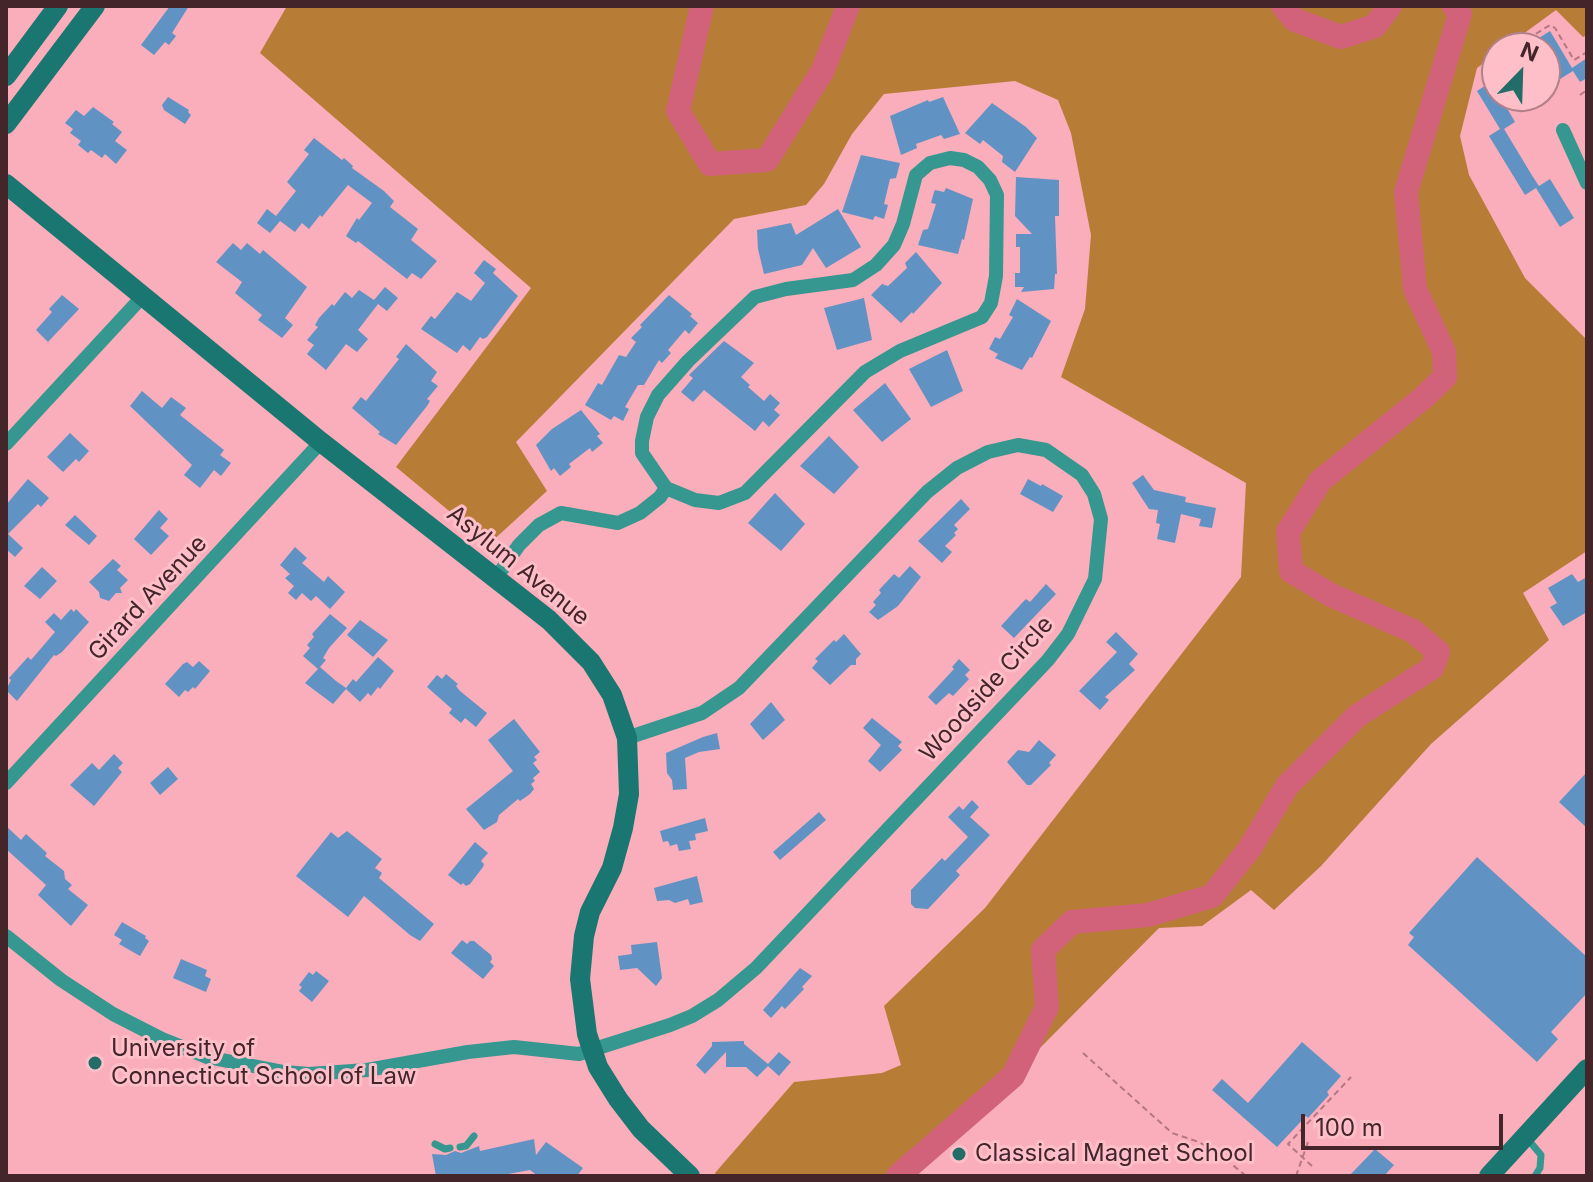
<!DOCTYPE html>
<style>
body{margin:0}
#map{position:relative;width:1593px;height:1182px;overflow:hidden;background:#faadba;font-family:Inter,sans-serif}
canvas{display:block}
.frame{position:absolute;inset:0;border:8px solid #43252a;pointer-events:none}
.north{position:absolute;left:1481px;top:32px;width:80px;height:80px;box-sizing:border-box;background:#febfc9;border:2px solid #b38189;border-radius:50%;rotate:23deg;font-size:22px;font-weight:700;line-height:32px;text-align:center;color:#43252a}
.north::after{content:'';display:block;margin:auto;width:28px;height:36px;background:#226d67;clip-path:polygon(50% 0,100% 100%,50% 72%,0 100%)}
.scale{position:absolute;left:1301px;top:1114px;width:202px;height:36px;box-sizing:border-box;border:4px solid #43252a;border-top:0;padding-left:10px;font-size:24px;line-height:28px;white-space:nowrap;color:#43252a;-webkit-text-stroke:6px #febfc9;paint-order:stroke}
</style>
<div id="map">
<canvas width="1593" height="1182"></canvas>
<div class="frame"></div>
<div class="north">N</div>
<div class="scale">100 m</div>
</div>
<script>
const ctx = document.querySelector('canvas').getContext('2d');
ctx.lineJoin = 'round';
function fillPath(path, color) { ctx.fillStyle = color; ctx.fill(path, 'evenodd'); }
const poly = rows => new Path2D(rows.map(r => 'M' + r).join(''));
function trace(path, color, width, dash) { ctx.strokeStyle = color; ctx.lineWidth = width; ctx.lineCap = dash ? 'butt' : 'round'; ctx.setLineDash(dash || []); ctx.stroke(path); }
function label(font, color, halo, rows, align = 'center') {
  ctx.font = font + ' Inter,sans-serif'; ctx.lineWidth = 6; ctx.setLineDash([]); ctx.textBaseline = 'middle'; ctx.strokeStyle = halo; ctx.fillStyle = color; for (const [text, x, y, turn = 0] of rows) {
    ctx.save(); ctx.translate(x, y); ctx.rotate((+turn || 0) * Math.PI / 180); ctx.textAlign = isNaN(turn) ? turn : align; if (halo) ctx.strokeText(text, 0, 0); ctx.fillText(text, 0, 0); ctx.restore();
  }
}
const forest = poly([
 [287,6,1587,6,1587,35,1583,37,1556,10,1504,48,1497,48,1497,53,1477,68,1460,136,1469,175,1525,278,1587,340,1587,551,1523,593,1549,640,1431,744,1321,866,1274,910,1251,890,1202,926,1159,928,913,1176,717,1176,715,1173,794,1082,882,1073,901,1065,884,1006,985,908,1241,577,1246,483,1061,377,1085,309,1091,235,1071,133,1058,100,1015,81,884,94,852,134,824,184,806,205,734,219,516,442,547,491,489,544,396,467,531,288,260,53]
]);
const river = poly([
 [702,6,678,111,710,164,767,160,823,70,848,6],
 [1283,6,1295,20,1341,37,1375,26,1390,6],
 [898,1176,1013,1076,1047,1007,1043,950,1072,922,1148,915,1212,896,1250,848,1287,786,1357,716,1432,668,1438,652,1413,631,1331,595,1291,571,1288,532,1320,481,1423,398,1445,377,1444,352,1415,289,1406,192,1460,14,1454,6]
]);
const building = poly([
 [170,6,189,6,172,33,176,36,169,45,165,42,154,55,141,45],
 [1550,31,1572,68,1587,58,1587,78,1580,82,1573,71,1560,79,1545,55,1545,48,1541,48,1536,40],
 [1491,82,1497,96,1500,96,1515,122,1504,129,1533,177,1539,186,1550,179,1574,218,1560,227,1536,188,1525,195,1489,136,1500,129,1477,91],
 [168,97,189,110,188,112,191,115,185,124,164,110,162,105],
 [943,97,960,134,944,139,941,135,916,144,917,148,901,155,890,116,928,100,929,102],
 [992,103,1026,127,1037,138,1015,172,1002,162,1003,156,983,140,980,144,965,133],
 [93,107,114,122,112,124,122,132,115,141,127,150,116,164,105,154,102,158,91,150,88,153,78,145,81,141,70,133,73,129,65,123,76,110,84,116],
 [314,138,342,160,344,158,353,166,352,168,384,191,394,201,390,207,418,229,411,240,437,261,421,279,412,273,407,279,358,241,356,243,346,236,357,218,359,220,372,203,348,185,322,217,320,215,309,229,302,223,295,232,280,221,270,233,257,223,267,209,276,216,296,191,287,182,309,154,304,150],
 [861,155,900,163,896,178,890,179,884,204,888,205,884,219,875,216,873,220,842,212],
 [1016,177,1059,180,1059,216,1055,216,1057,274,1055,274,1054,289,1021,292,1024,287,1015,287,1015,273,1020,273,1020,247,1016,247,1016,234,1032,234,1015,216],
 [946,188,973,199,964,240,962,239,958,254,918,245,923,230,928,229,936,204,931,203,934,192,935,190,944,192],
 [838,209,861,247,826,268,813,248,802,265,764,274,758,249,757,230,791,223,796,235],
 [233,243,241,250,247,243,260,254,263,250,307,287,285,318,293,325,282,338,258,320,262,315,235,293,242,282,216,262],
 [916,252,942,283,913,314,912,312,901,323,871,295,882,284,888,286,907,268,905,263],
 [484,260,496,269,493,273,518,296,487,337,483,339,480,337,470,351,463,345,457,353,421,329,431,316,435,319,457,292,471,301,485,283,474,273],
 [385,287,398,298,387,311,378,304,358,330,368,339,357,352,346,344,326,370,307,354,314,345,307,340,318,327,315,325,319,318,332,304,334,306,345,292,352,298,359,290,374,300],
 [62,295,79,309,48,342,36,330,52,312,49,309],
 [669,295,692,314,690,316,698,323,689,334,685,330,668,350,671,353,662,363,659,360,644,385,638,385,625,407,629,409,623,421,614,416,611,420,585,405,598,383,602,385,619,355,626,357,636,342,631,338,642,327,640,325],
 [864,298,872,340,837,350,824,308],
 [1017,299,1051,321,1032,358,1030,357,1022,370,995,358,998,354,989,349,995,337,1000,339,1013,317,1009,315],
 [724,341,754,363,741,377,750,385,748,387,764,401,770,394,780,403,774,410,780,415,769,427,763,421,755,431,704,390,693,402,681,392,693,378,689,375],
 [406,344,437,372,431,381,438,386,427,399,430,401,427,406,396,445,378,434,380,432,352,408,361,397,366,401,399,359,396,357],
 [947,350,963,391,931,407,909,369],
 [885,383,911,419,882,442,853,410],
 [142,391,162,408,171,397,186,408,180,415,224,450,220,455,231,463,221,476,214,470,200,488,184,475,192,465,130,406],
 [581,410,600,434,597,436,603,443,592,452,590,448,569,464,571,467,560,476,554,468,551,471,536,445,552,429],
 [70,433,89,451,79,462,76,459,63,472,47,457],
 [829,436,859,467,834,494,800,466],
 [1143,475,1154,490,1186,497,1185,502,1216,508,1212,528,1199,526,1201,519,1181,514,1175,543,1157,539,1160,524,1156,523,1158,510,1149,509,1132,483],
 [28,479,49,498,41,507,38,504,8,534,23,548,15,557,6,549,6,505],
 [1028,479,1041,486,1042,484,1063,496,1053,512,1020,494],
 [775,493,805,524,781,551,748,523],
 [961,499,970,509,954,525,958,529,954,533,956,535,945,546,952,552,942,563,918,541],
 [159,510,168,519,160,528,169,536,151,555,134,539],
 [75,515,97,536,89,545,65,525],
 [295,547,307,558,302,563,324,582,328,576,345,592,330,609,316,596,311,601,302,593,296,600,288,593,294,586,285,578,290,574,280,565],
 [113,559,121,566,117,570,128,580,120,588,122,593,116,593,109,601,100,598,99,592,89,582],
 [910,566,921,577,898,606,878,620,869,612,876,605,873,602,881,593,879,590,894,574,899,578],
 [42,567,57,581,40,599,24,586],
 [1572,574,1578,582,1587,577,1587,612,1563,626,1550,607,1557,603,1548,588],
 [1046,584,1056,594,1014,638,1001,626,1022,603,1026,599,1030,602],
 [71,609,74,612,76,609,89,622,62,652,56,656,54,655,17,701,6,690,11,680,9,678,28,657,31,660,55,632,45,622,54,613,61,620],
 [330,614,347,628,329,648,323,658,326,660,320,667,336,681,346,688,353,679,356,682,378,657,394,671,380,689,378,687,371,696,368,693,360,702,346,689,333,704,305,683,318,669,303,656,310,648,307,645,314,637,312,634],
 [360,620,388,640,373,657,347,635],
 [1116,632,1138,654,1129,664,1135,670,1105,697,1109,700,1100,710,1079,691,1117,652,1106,642],
 [844,634,861,654,856,659,856,665,851,665,830,685,812,668,818,661,815,659,834,640,836,642],
 [959,659,970,670,965,675,969,679,953,696,949,693,936,705,928,697,954,669,952,667],
 [199,661,210,671,195,689,193,687,188,692,185,690,179,697,165,684,183,664,187,662,193,667],
 [446,674,458,684,456,686,460,691,487,713,476,727,465,718,461,723,449,713,452,709,427,687,437,675,442,679],
 [771,702,785,720,763,740,750,724],
 [872,718,902,742,898,746,902,750,880,772,868,761,881,745,863,728],
 [514,719,540,752,534,757,537,760,533,763,540,772,533,778,535,781,531,784,534,789,530,794,520,801,518,799,499,815,497,822,484,830,466,809,513,771,488,740],
 [717,733,720,749,699,752,685,758,687,789,673,790,672,780,667,773,666,753,703,737],
 [1039,740,1056,755,1049,763,1051,765,1031,785,1027,785,1007,762,1018,750,1029,752],
 [114,754,123,763,118,768,122,772,94,806,70,785,92,763,99,770],
 [168,767,178,779,160,795,150,783],
 [1587,772,1587,828,1559,802],
 [972,800,979,807,970,817,990,835,956,871,960,875,928,909,915,908,911,904,911,890,942,858,945,861,968,837,948,817,959,806,963,810],
 [819,812,826,820,780,860,773,852],
 [705,818,708,831,695,834,696,840,689,841,691,849,679,851,677,844,670,846,668,841,663,842,660,831],
 [6,826,21,840,26,834,47,853,45,856,64,871,65,879,72,885,68,889,88,905,71,926,38,895,46,885,6,849],
 [347,831,382,859,375,868,382,873,379,878,434,924,420,941,410,935,364,896,348,917,296,876,331,832,338,838],
 [475,842,488,853,481,861,484,864,483,867,470,884,466,886,463,883,461,885,448,875],
 [1477,857,1587,957,1587,993,1551,1032,1558,1039,1537,1062,1408,945,1414,937,1409,933],
 [697,876,703,902,690,905,688,899,675,903,669,900,657,901,654,888],
 [122,922,146,936,145,938,149,941,140,956,119,944,122,940,114,935],
 [462,940,467,944,470,941,474,941,491,955,492,959,490,962,494,966,483,979,451,953],
 [657,942,662,978,656,986,637,968,620,970,618,956,632,954,631,945],
 [181,959,207,970,205,976,211,979,206,992,173,978],
 [800,968,812,976,802,987,804,989,785,1009,782,1006,771,1018,763,1010],
 [316,971,329,981,312,1002,299,991,302,987,299,985,309,972,313,975],
 [744,1041,744,1044,768,1064,779,1052,791,1062,779,1076,768,1066,757,1077,746,1067,726,1067,726,1052,705,1074,696,1065,712,1046,712,1042],
 [1302,1042,1341,1076,1327,1092,1329,1095,1308,1118,1306,1116,1277,1147,1212,1090,1222,1079,1248,1103],
 [534,1139,536,1155,546,1142,583,1168,577,1176,538,1176,530,1170,508,1174,508,1176,436,1176,432,1154,446,1155,455,1151,461,1153,479,1146,480,1151],
 [1375,1149,1394,1165,1384,1176,1349,1176]
]);
const path = poly([
 [1528,48,1526,40,1550,25,1555,28,1574,60,1587,52],
 [1545,75,1554,94],
 [1580,95,1587,90],
 [1083,1053,1172,1133,1199,1142,1223,1157,1246,1176],
 [1312,1166,1288,1144,1351,1077],
 [1296,1176,1308,1142]
]);
const service = poly([
 [1526,1137,1541,1155,1540,1168,1535,1176],
 [435,1144,445,1149,450,1148],
 [460,1147,466,1146,474,1136]
]);
const minor = poly([
 [1563,130,1587,183],
 [6,444,143,296],
 [496,578,519,545,539,525,561,513,618,523,640,513,660,497,666,488,695,500,719,503,745,493,865,372,900,351,982,317,991,303,996,276,997,195,990,180,978,167,964,160,950,158,930,163,916,175,903,224,894,245,876,265,853,280,786,289,755,297,688,361,658,395,647,417,642,441,642,453,666,488],
 [6,783,321,442],
 [6,936,61,980,113,1014,162,1039,207,1057,284,1072,309,1074,367,1070,468,1052,514,1047,579,1054,670,1025,692,1016,718,1000,756,968,1048,660,1068,634,1095,579,1101,519,1094,494,1082,475,1046,450,1018,445,988,452,957,468,927,492,739,688,702,713,627,738]
]);
const secondary = poly([
 [6,76,58,6],
 [6,124,95,6],
 [6,184,321,442,549,620,591,662,612,695,627,738,629,794,623,828,612,868,590,912,584,936,580,979,587,1034,598,1067,618,1099,641,1129,690,1176],
 [1489,1176,1587,1069]
]);
const markers = [
 [95,1063,8,"#226d67"],
 [959,1154,8,"#226d67"]
];
const streetNames = [
 ["Asylum Avenue",518,566,39],
 ["Girard Avenue",148,598,-47],
 ["Woodside Circle",987,689,-48]
];
const poiNames = [
 ["University of",111,1049],
 ["Connecticut School of Law",111,1077],
 ["Classical Magnet School",975,1154]
];
fillPath(forest, '#b77c35');
trace(river, '#d1627a', 24);
fillPath(building, '#6093c3');
trace(path, '#b37882', 2, [6, 4]);
trace(service, '#359790', 7);
trace(minor, '#359790', 14);
trace(secondary, '#197670', 20);
for (const [x, y, r, color] of markers) { const dot = new Path2D(); dot.arc(x, y, r, 0, 2 * Math.PI); ctx.fillStyle = color; ctx.fill(dot); trace(dot, '#febfc9', 3); }
label('24px', '#43252a', '#febfc9', streetNames);
label('24px', '#43252a', '#febfc9', poiNames, 'left');
</script>
